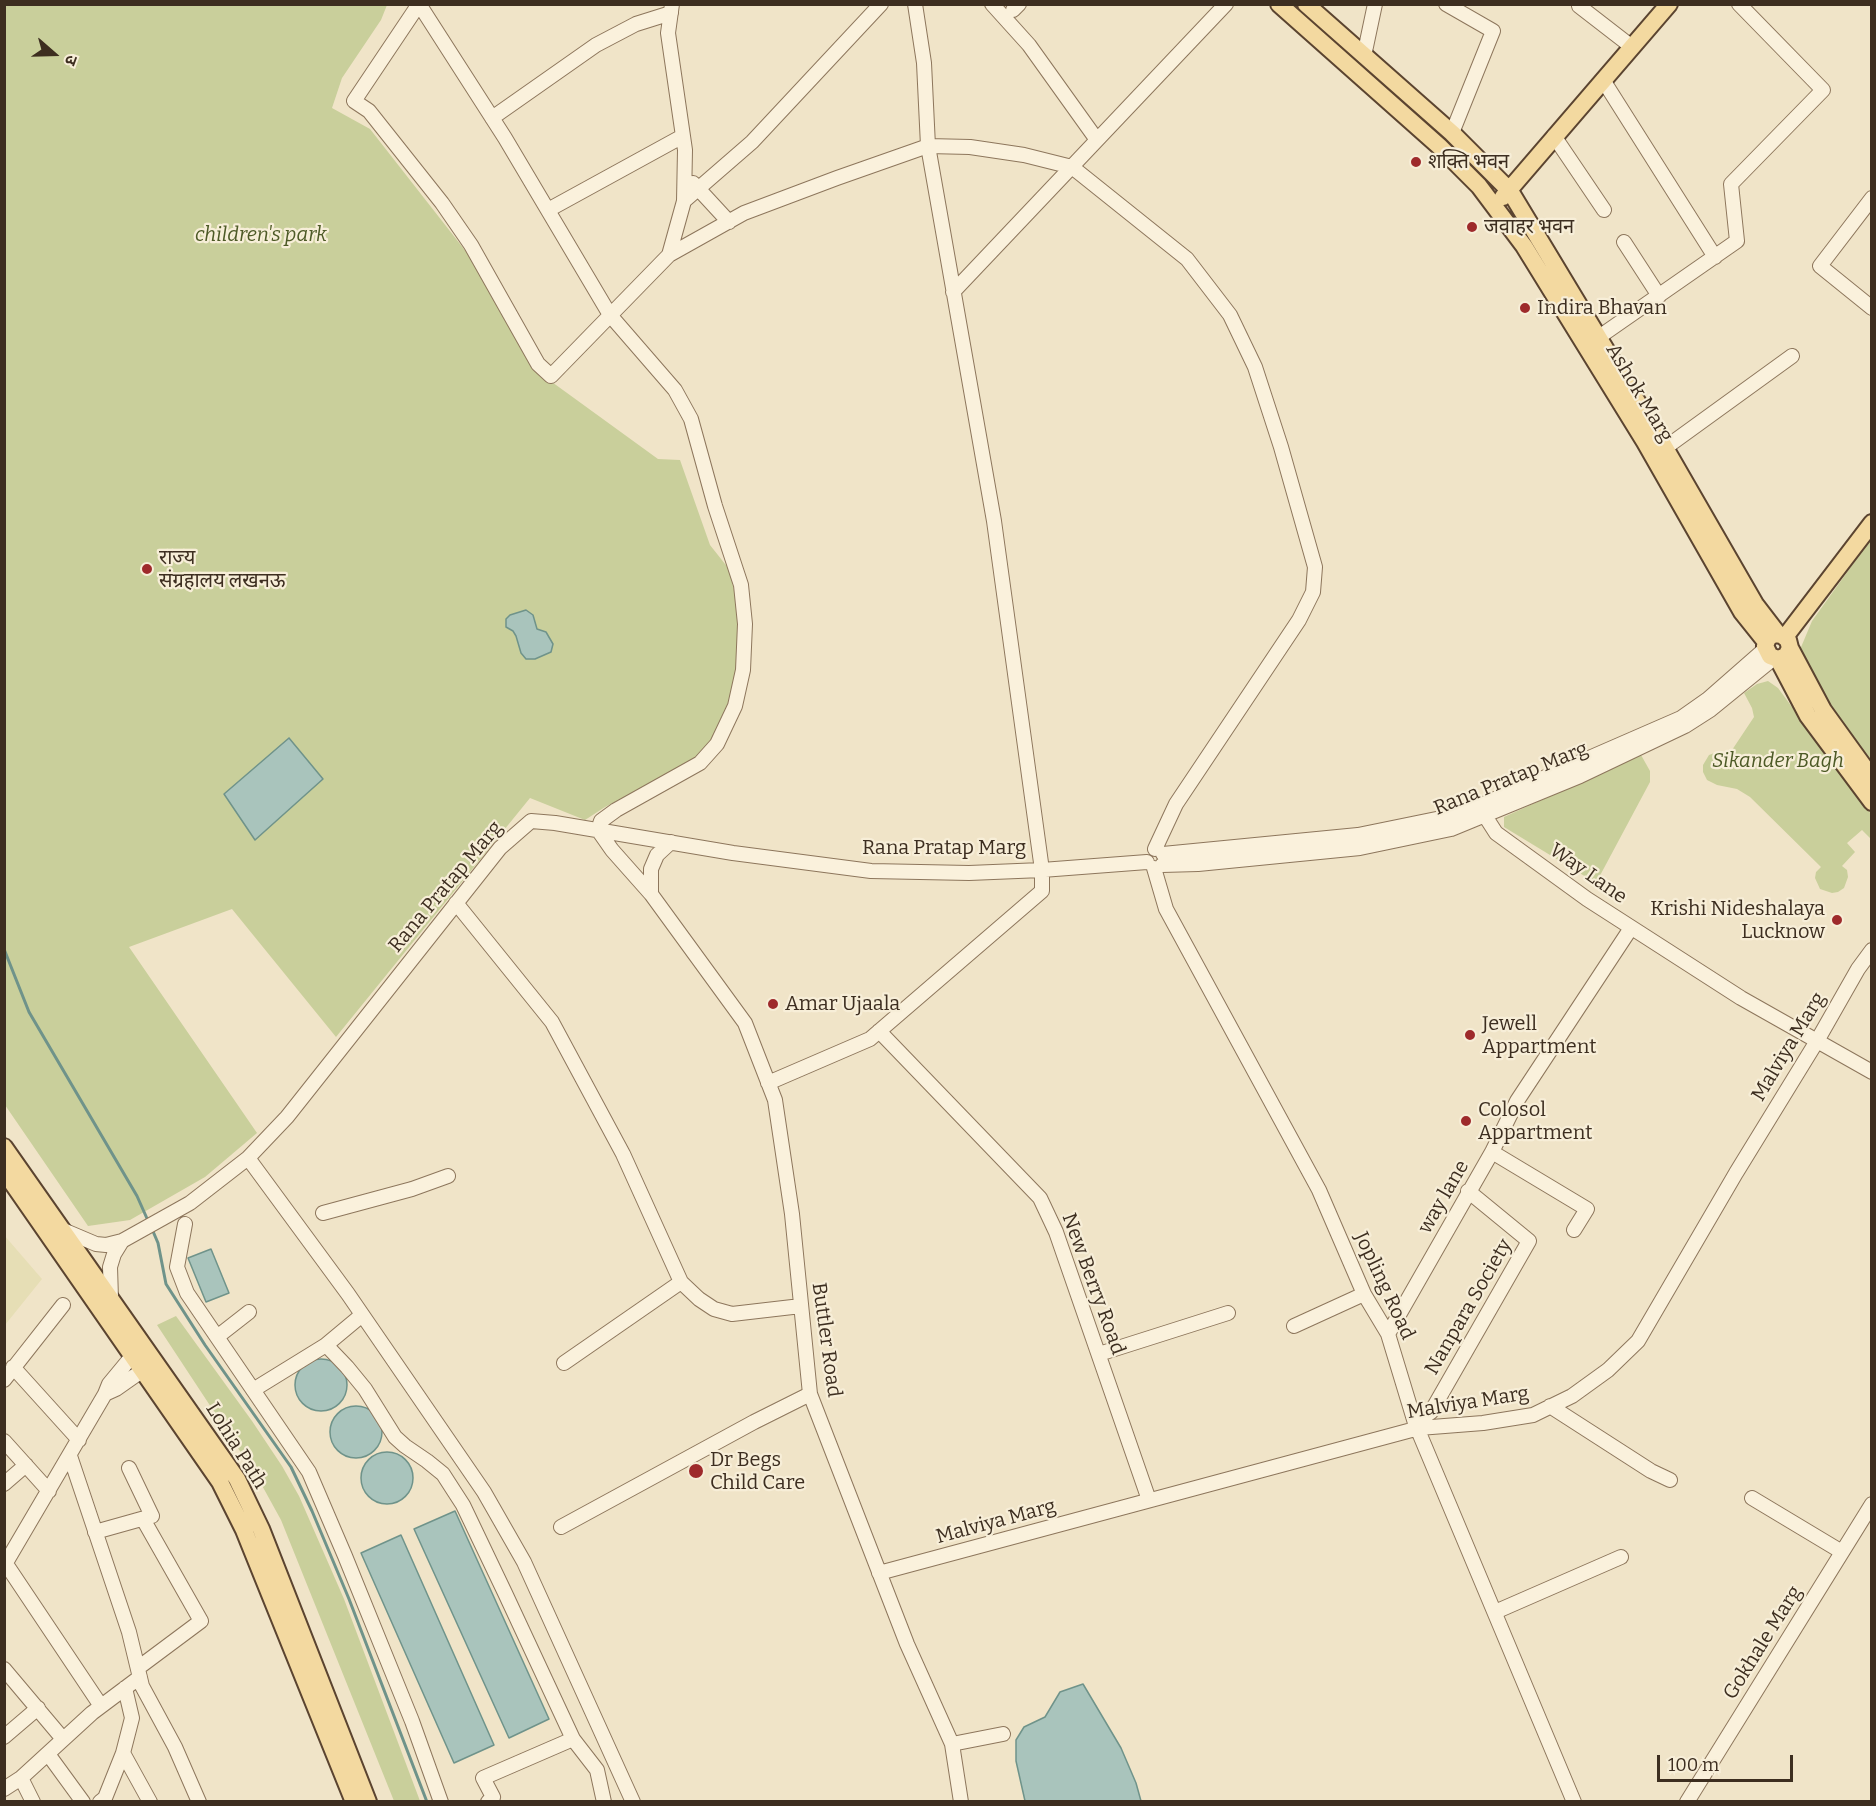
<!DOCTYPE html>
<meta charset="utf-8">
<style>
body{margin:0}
#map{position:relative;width:1876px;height:1806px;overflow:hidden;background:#f0e4c8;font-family:Bitter,"Noto Sans Devanagari",serif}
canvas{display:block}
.frame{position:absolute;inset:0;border:6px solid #3d2e20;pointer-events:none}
.north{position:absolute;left:24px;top:24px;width:60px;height:60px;-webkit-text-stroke:4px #f7eed8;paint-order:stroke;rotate:110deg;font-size:16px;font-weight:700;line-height:24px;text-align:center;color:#3d2e20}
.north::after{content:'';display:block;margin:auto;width:21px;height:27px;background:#3d2e20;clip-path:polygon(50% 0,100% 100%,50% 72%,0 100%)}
.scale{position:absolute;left:1657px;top:1755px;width:136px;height:27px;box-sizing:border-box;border:3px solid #3d2e20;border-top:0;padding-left:8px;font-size:18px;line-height:21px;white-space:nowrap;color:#3d2e20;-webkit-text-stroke:4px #f7eed8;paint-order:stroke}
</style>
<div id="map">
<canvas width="1876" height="1806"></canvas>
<div class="frame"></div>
<div class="north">उ</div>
<div class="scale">100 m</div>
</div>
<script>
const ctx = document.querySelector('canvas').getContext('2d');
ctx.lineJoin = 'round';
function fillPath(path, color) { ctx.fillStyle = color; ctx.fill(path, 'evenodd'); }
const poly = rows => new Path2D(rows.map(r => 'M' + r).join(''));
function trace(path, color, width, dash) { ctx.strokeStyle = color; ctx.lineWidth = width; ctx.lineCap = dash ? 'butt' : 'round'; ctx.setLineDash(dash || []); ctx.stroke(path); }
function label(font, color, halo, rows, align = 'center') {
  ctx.font = font + ' Bitter,"Noto Sans Devanagari",serif'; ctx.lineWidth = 4.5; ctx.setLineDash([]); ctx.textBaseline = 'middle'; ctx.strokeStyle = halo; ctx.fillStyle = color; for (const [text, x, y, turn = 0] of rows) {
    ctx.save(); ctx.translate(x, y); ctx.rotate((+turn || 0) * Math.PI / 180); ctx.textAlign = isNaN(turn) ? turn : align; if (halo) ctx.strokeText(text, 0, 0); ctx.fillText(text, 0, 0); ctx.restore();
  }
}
const farmland = poly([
 [4,1235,42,1279,5,1325,4,1325]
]);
const green = poly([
 [4,5,387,5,381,20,342,78,332,108,370,129,471,258,534,369,658,459,680,460,710,545,729,569,740,616,738,677,719,730,703,751,683,767,605,807,585,820,530,798,336,1037,232,909,129,947,257,1133,205,1177,130,1220,88,1226,5,1105],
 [1871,539,1871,768,1819,697,1799,652,1812,621],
 [1768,681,1778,688,1871,814,1871,839,1862,830,1847,843,1855,852,1842,866,1847,870,1848,877,1844,888,1838,892,1832,893,1820,889,1815,878,1816,872,1821,867,1750,797,1737,789,1717,785,1707,780,1703,772,1703,765,1709,755,1717,752,1727,756,1730,753,1754,717,1752,708,1744,693,1757,684],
 [1641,755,1650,771,1650,782,1596,883,1504,827,1504,817],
 [176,1316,252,1421,282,1466,299,1496,344,1599,420,1801,394,1801,281,1520,259,1480,157,1325]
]);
const water = poly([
 [526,610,533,615,537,629,546,632,553,644,551,652,535,659,526,659,521,653,516,636,513,631,506,627,506,619,510,615,526,610],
 [289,738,323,779,255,840,224,794,289,738],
 [211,1249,229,1293,206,1302,188,1258,211,1249],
 '295 1385a26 26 0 1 1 52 0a26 26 0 1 1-52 0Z',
 '330 1432a26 26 0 1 1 52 0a26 26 0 1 1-52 0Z',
 '361 1478a26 26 0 1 1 52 0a26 26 0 1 1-52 0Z',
 [455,1511,549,1719,509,1738,414,1529,455,1511],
 [401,1535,494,1745,454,1763,361,1553,401,1535],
 [1083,1684,1121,1748,1136,1783,1141,1801,1025,1801,1016,1761,1016,1740,1024,1727,1045,1717,1060,1692,1083,1684]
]);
const stream = poly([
 [4,949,29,1012,137,1196,149,1223],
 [152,1229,158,1243,166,1284,205,1345,291,1467,312,1511,349,1599,427,1802]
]);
const minor = poly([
 [419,4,505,138,610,315,675,390,691,419,715,506,741,585,745,624,743,670,735,706,717,744,700,763,616,810,601,821,598,830,612,850,651,894,745,1023,775,1100,792,1214,810,1394,907,1644,952,1744,961,1802],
 [419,4,354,101,369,111,442,203,471,245,538,364,551,376,669,255,744,213,837,178,928,146,970,147,1024,155,1072,167,1187,259,1230,315,1255,367,1281,447,1315,567,1313,592,1299,620,1176,804,1155,849],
 [992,4,1029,45,1097,140],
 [1446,4,1493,31,1452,133],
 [1579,6,1632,47],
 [1013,10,1019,4],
 [1364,56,1375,4],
 [1603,80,1715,257],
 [492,118,596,45,636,24,671,13],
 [1554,136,1604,210],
 [693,183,729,222],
 [1872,198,1820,266,1872,308],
 [684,201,752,142,881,4],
 [548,210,683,136],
 [1624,242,1659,296],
 [669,255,684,201,685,150,668,33,672,4],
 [953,292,1226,4],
 [1599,337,1737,241,1731,184,1823,90,1739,4],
 [1665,448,1792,356],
 [1480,808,1496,833,1587,899,1741,998,1872,1072],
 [1163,854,1358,835,1446,817,1479,806,1681,718,1708,699,1765,649],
 [1162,865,1198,864,1360,848,1451,829,1580,776,1685,726,1710,710,1774,658],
 [1154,868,1166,909,1319,1190,1364,1294,1388,1334,1415,1423,1574,1802],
 [651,894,651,869,657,855,671,842],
 [456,903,552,1022,623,1154,681,1282,699,1299,714,1309,732,1314,801,1306],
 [879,1031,1040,1198,1056,1232,1149,1500],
 [768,1083,870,1039,1042,891,1042,870,994,521,928,146,924,63,915,4],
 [1492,1152,1587,1209,1574,1230],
 [248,1158,348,1294,484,1492,524,1562,633,1802],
 [323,1213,412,1189,448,1176],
 [185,1224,177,1267,187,1293,309,1472,345,1556,412,1721,441,1802],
 [63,1230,96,1244,106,1245,122,1241],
 [111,1298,110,1267,114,1254,122,1241,190,1203,248,1158,287,1117,500,848,531,821,555,823,733,853,871,871,969,873,1042,870,1147,862],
 [362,1315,326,1345,347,1367,365,1389,395,1437,405,1446,427,1461,443,1474,452,1488,463,1505,505,1593,573,1739,597,1770,604,1802],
 [1294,1326,1364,1294],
 [1388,1334,1492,1152,1517,1101,1631,928],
 [217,1337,249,1312],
 [1099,1354,1228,1313],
 [564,1363,681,1282],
 [13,1367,79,1440],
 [4,1380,63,1305],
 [253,1390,326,1345],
 [105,1394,116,1389,143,1370],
 [1550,1406,1651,1471,1670,1480],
 [1415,1423,1431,1412,1529,1241,1468,1191],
 [4,1441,49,1491],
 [70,1456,129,1632,142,1686,175,1747,199,1802],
 [4,1484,26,1465],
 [1752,1498,1842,1552],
 [561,1527,754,1422,810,1394],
 [95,1532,152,1516,129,1468],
 [6,1564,101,1706],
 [4,1566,105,1394,109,1384,133,1355],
 [879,1573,1419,1428,1483,1423,1533,1415,1572,1396,1608,1370,1638,1341,1736,1173,1817,1041,1858,969,1872,950],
 [1495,1612,1621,1557],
 [138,1668,201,1621,143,1519],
 [4,1669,63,1739],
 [4,1737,38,1708],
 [952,1744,1003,1734],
 [123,1753,150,1802],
 [48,1754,83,1802],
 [21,1778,33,1802],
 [4,1789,21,1778,92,1713,140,1677],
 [100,1802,105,1798,123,1753,132,1718,125,1688],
 [488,1802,493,1797,483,1778,573,1739],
 [1687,1802,1872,1504]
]);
const major = poly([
 [1279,4,1439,146,1479,186,1524,246,1645,442,1742,612,1766,642],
 [1306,4,1452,133,1510,191,1665,448,1755,604,1778,634],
 [1503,197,1669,4],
 [1785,637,1872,523],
 [1790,648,1786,656,1778,659,1770,656,1765,646,1768,638,1774,634,1782,635,1788,640,1790,648,1823,710,1872,778],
 [1778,659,1808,716,1872,802],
 [4,1147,237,1479,261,1529,368,1802],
 [4,1171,220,1482,244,1530,354,1802]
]);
const markers = [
 [1416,162,6,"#9e2a2b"],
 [1472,227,6,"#9e2a2b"],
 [1525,308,6,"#9e2a2b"],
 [147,569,6,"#9e2a2b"],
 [1837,920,6,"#9e2a2b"],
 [773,1004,6,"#9e2a2b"],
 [1470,1035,6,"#9e2a2b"],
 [1466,1121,6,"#9e2a2b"],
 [696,1471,8,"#9e2a2b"]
];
const poiNames = [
 ["शक्ति भवन",1428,162],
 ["जवाहर भवन",1484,227],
 ["Indira Bhavan",1537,308],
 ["राज्य",159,558],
 ["संग्रहालय लखनऊ",159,581],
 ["Krishi Nideshalaya",1825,909,"right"],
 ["Lucknow",1825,932,"right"],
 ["Amar Ujaala",785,1004],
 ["Jewell",1482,1024],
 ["Appartment",1482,1047],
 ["Colosol",1478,1110],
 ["Appartment",1478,1133],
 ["Dr Begs",710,1460],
 ["Child Care",710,1483]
];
const parkNames = [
 ["children's park",261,235],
 ["Sikander Bagh",1778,761]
];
const streetNames = [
 ["Ashok Marg",1639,393,59],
 ["Rana Pratap Marg",1511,779,-22],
 ["Rana Pratap Marg",944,848],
 ["Way Lane",1588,874,35],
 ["Rana Pratap Marg",446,887,-50],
 ["Malviya Marg",1789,1047,-59],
 ["way lane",1444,1197,-60],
 ["New Berry Road",1093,1284,70],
 ["Jopling Road",1384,1286,65],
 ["Nanpara Society",1469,1307,-60],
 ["Buttler Road",826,1340,82],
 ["Malviya Marg",1468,1403,-9],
 ["Lohia Path",236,1446,58],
 ["Malviya Marg",996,1522,-15],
 ["Gokhale Marg",1763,1643,-58]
];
fillPath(farmland, '#e6deb5');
fillPath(green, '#c9cf9b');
fillPath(water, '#a9c4bc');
trace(water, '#6f938a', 1.5);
trace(stream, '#6f938a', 3);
trace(minor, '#8d765c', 16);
trace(major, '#5b4430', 20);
trace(minor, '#faf1dc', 14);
trace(major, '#f3d9a0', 16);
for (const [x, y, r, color] of markers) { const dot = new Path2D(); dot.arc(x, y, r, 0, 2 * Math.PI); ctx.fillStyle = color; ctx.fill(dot); trace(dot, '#f7eed8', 2); }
label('20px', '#3d2e20', '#f7eed8', poiNames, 'left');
label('italic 20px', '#4d5a26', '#f7eed8', parkNames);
label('20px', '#3d2e20', '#f7eed8', streetNames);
</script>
